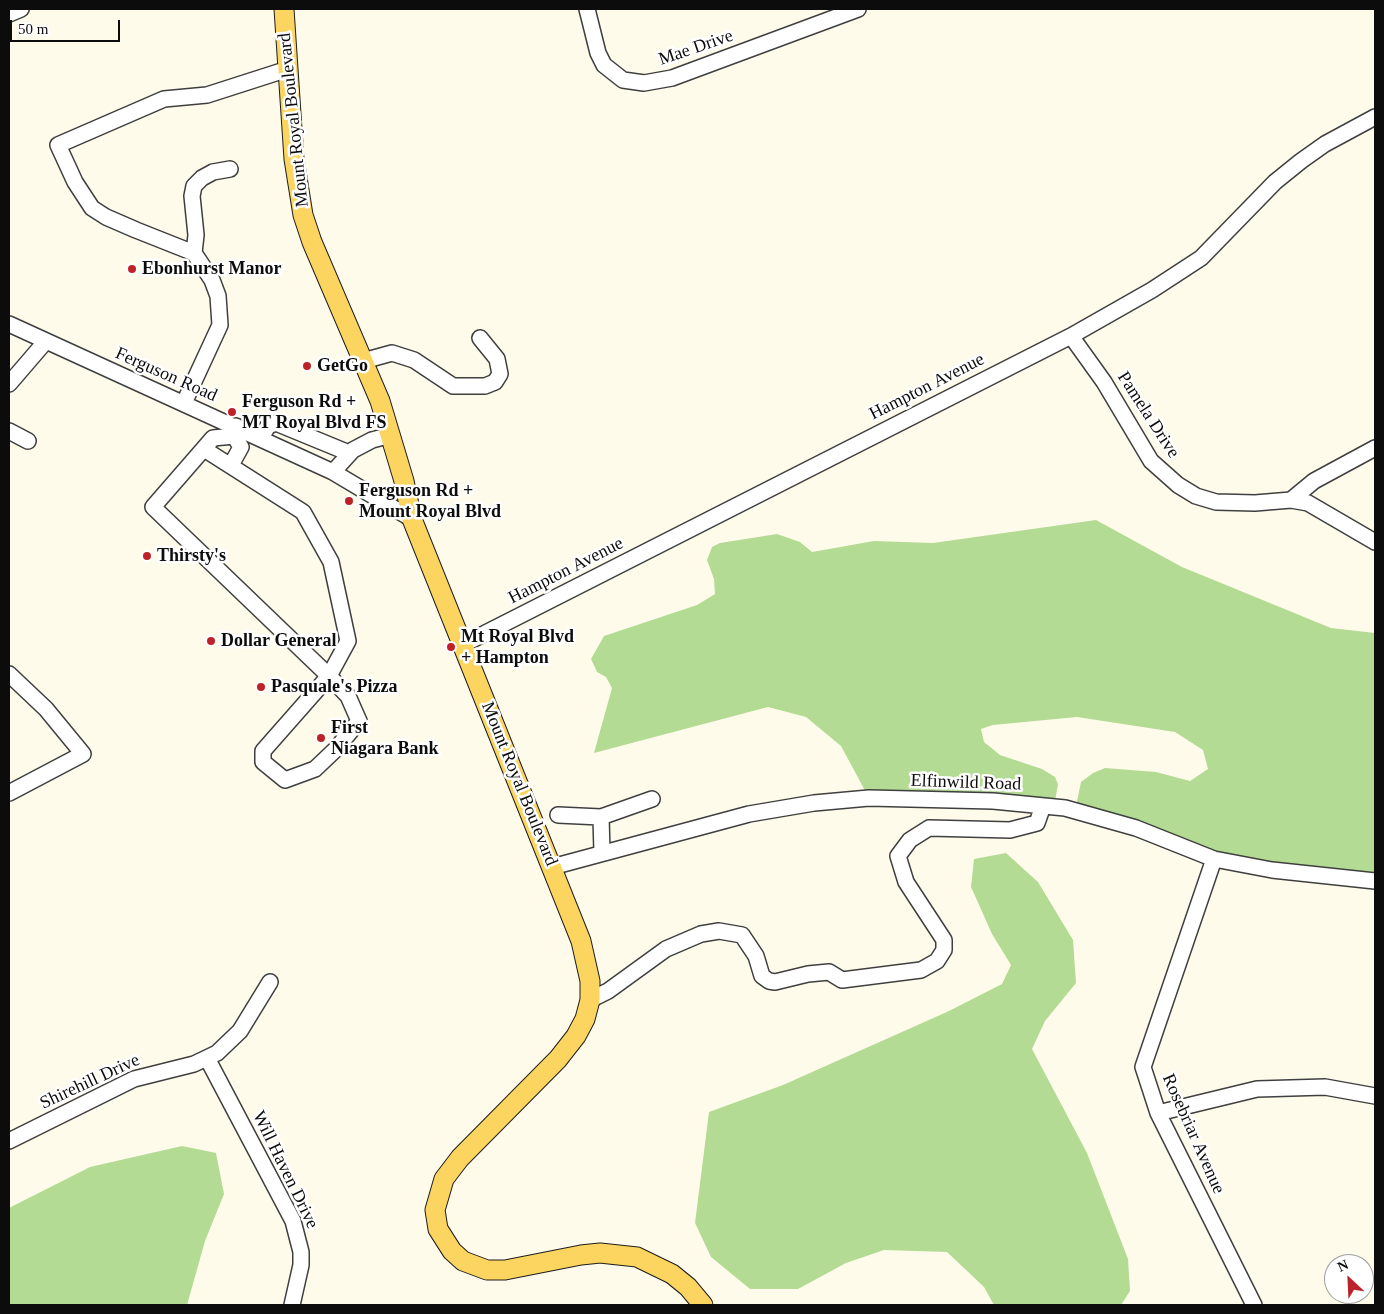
<!DOCTYPE html>
<style>
body{margin:0}
#map{position:relative;width:1384px;height:1314px;overflow:hidden;background:#fffbeb;font-family:Georgia,serif}
canvas{display:block}
.frame{position:absolute;inset:0;border:10px solid #0c0c0c;pointer-events:none}
.north{position:absolute;left:1324px;top:1254px;width:50px;height:50px;box-sizing:border-box;background:#fff;border:1px solid #9e9e9e;border-radius:50%;rotate:335deg;font-size:14px;font-weight:700;line-height:20px;text-align:center;color:#0c0c0c}
.north::after{content:'';display:block;margin:auto;width:18px;height:22px;background:#be2229;clip-path:polygon(50% 0,100% 100%,50% 72%,0 100%)}
.scale{position:absolute;left:10px;top:20px;width:110px;height:22px;box-sizing:border-box;border:2px solid #0c0c0c;border-top:0;padding-left:6px;font-size:15px;line-height:18px;white-space:nowrap;color:#0c0c0c;-webkit-text-stroke:4px #fff;paint-order:stroke}
</style>
<div id="map">
<canvas width="1384" height="1314"></canvas>
<div class="frame"></div>
<div class="north">N</div>
<div class="scale">50 m</div>
</div>
<script>
const ctx = document.querySelector('canvas').getContext('2d');
ctx.lineJoin = 'round';
function fillPath(path, color) { ctx.fillStyle = color; ctx.fill(path, 'evenodd'); }
const poly = rows => new Path2D(rows.map(r => 'M' + r).join(''));
function trace(path, color, width, dash) { ctx.strokeStyle = color; ctx.lineWidth = width; ctx.lineCap = dash ? 'butt' : 'round'; ctx.setLineDash(dash || []); ctx.stroke(path); }
function label(font, color, halo, rows, align = 'center') {
  ctx.font = font + ' Georgia,serif'; ctx.lineWidth = 5; ctx.setLineDash([]); ctx.textBaseline = 'middle'; ctx.strokeStyle = halo; ctx.fillStyle = color; for (const [text, x, y, turn = 0] of rows) {
    ctx.save(); ctx.translate(x, y); ctx.rotate((+turn || 0) * Math.PI / 180); ctx.textAlign = isNaN(turn) ? turn : align; if (halo) ctx.strokeText(text, 0, 0); ctx.fillText(text, 0, 0); ctx.restore();
  }
}
const forest = poly([
 [1096,520,1182,567,1331,628,1375,633,1375,881,1272,870,1075,811,1081,782,1093,773,1105,768,1156,772,1190,781,1208,769,1203,750,1175,732,1077,717,993,725,981,729,984,742,1000,755,1042,769,1055,777,1058,784,1054,807,869,798,841,746,806,717,768,707,594,753,612,688,606,677,597,672,591,659,604,636,697,605,715,594,714,579,707,560,712,547,720,543,777,534,800,542,812,552,874,541,933,543],
 [1006,853,1038,882,1073,940,1076,983,1045,1021,1032,1049,1087,1153,1128,1259,1130,1291,1121,1305,994,1305,984,1287,947,1252,884,1250,846,1263,798,1289,750,1289,711,1257,695,1223,709,1112,783,1085,949,1011,1002,984,1011,965,992,934,971,887,974,859],
 [182,1146,216,1153,224,1194,205,1241,187,1305,9,1305,9,1208,90,1167]
]);
const minor = poly([
 [587,9,598,53,604,65,623,80,644,83,672,78,858,9],
 [9,14,21,9],
 [194,253,196,235,192,196,194,186,202,178,213,172,230,169],
 [9,324,333,472,412,519],
 [1071,336,1104,382,1151,461,1178,485,1196,496,1216,502,1255,503,1291,500,1308,503,1375,542],
 [363,361,392,353,414,360,453,386,485,386,495,382,500,374,497,359,480,338],
 [9,384,46,341],
 [184,403,220,325,218,296,212,280,194,253,136,230,106,217,92,208,75,182,58,145,164,99,207,95,288,69],
 [9,431,28,441],
 [261,438,268,426,276,423,349,453],
 [204,449,303,512,331,562,348,641,329,676,153,507,213,438,234,436,236,426],
 [231,465,241,447,234,436],
 [333,472,353,450,372,440,391,435],
 [1291,500,1314,481,1375,448],
 [464,644,1071,336,1152,290,1201,258,1275,182,1301,161,1325,144,1375,117],
 [9,674,46,709,83,754,9,793],
 [329,676,348,696,359,721,336,749,315,769,285,780,263,762,263,751,329,676],
 [558,815,601,817,602,853],
 [601,817,652,799],
 [1214,859,1143,1067,1158,1113,1254,1305],
 [552,867,749,814,814,803,869,798,993,801,1065,808,1136,828,1214,859,1272,870,1375,881],
 [590,1000,608,991,666,949,701,934,719,931,742,935,756,956,762,976,769,981,775,982,808,974,829,972,842,980,921,970,937,961,944,950,944,940,906,882,898,856,910,840,929,828,1010,830,1037,823,1043,806],
 [207,1058,293,1221,301,1252,301,1265,292,1305],
 [1158,1113,1257,1089,1325,1087,1375,1096],
 [9,1141,134,1079,194,1064,217,1053,240,1031,270,982]
]);
const major = poly([
 [284,9,294,159,303,215,312,242,380,401,404,481,412,519,581,941,590,981,590,1000,585,1019,576,1036,558,1059,460,1158,444,1179,435,1210,438,1229,452,1251,463,1261,487,1270,505,1270,581,1255,600,1253,637,1257,672,1274,688,1287,703,1305]
]);
const markers = [
 [132,269,5,"#be2229"],
 [307,366,5,"#be2229"],
 [232,412,5,"#be2229"],
 [349,501,5,"#be2229"],
 [147,556,5,"#be2229"],
 [211,641,5,"#be2229"],
 [451,647,5,"#be2229"],
 [261,687,5,"#be2229"],
 [321,738,5,"#be2229"]
];
const streetNames = [
 ["Mae Drive",696,48,-19],
 ["Mount Royal Boulevard",294,120,-96],
 ["Ferguson Road",166,375,24],
 ["Hampton Avenue",927,387,-27],
 ["Pamela Drive",1148,415,57],
 ["Hampton Avenue",566,571,-27],
 ["Elfinwild Road",966,783,2],
 ["Mount Royal Boulevard",519,784,68],
 ["Shirehill Drive",90,1082,-25],
 ["Rosebriar Avenue",1193,1134,66],
 ["Will Haven Drive",285,1170,64]
];
const poiNames = [
 ["Ebonhurst Manor",142,269],
 ["GetGo",317,366],
 ["Ferguson Rd +",242,402],
 ["MT Royal Blvd FS",242,423],
 ["Ferguson Rd +",359,491],
 ["Mount Royal Blvd",359,512],
 ["Thirsty's",157,556],
 ["Mt Royal Blvd",461,637],
 ["+ Hampton",461,658],
 ["Dollar General",221,641],
 ["Pasquale's Pizza",271,687],
 ["First",331,728],
 ["Niagara Bank",331,749]
];
fillPath(forest, '#b4db93');
trace(minor, '#3f3f3f', 18);
trace(major, '#1d1d1d', 21);
trace(minor, '#fff', 15);
trace(major, '#fbd55f', 19);
for (const [x, y, r, color] of markers) { const dot = new Path2D(); dot.arc(x, y, r, 0, 2 * Math.PI); ctx.fillStyle = color; ctx.fill(dot); trace(dot, '#fff', 2); }
label('18px', '#0c0c0c', '#fff', streetNames);
label('bold 18px', '#0c0c0c', '#fff', poiNames, 'left');
</script>
